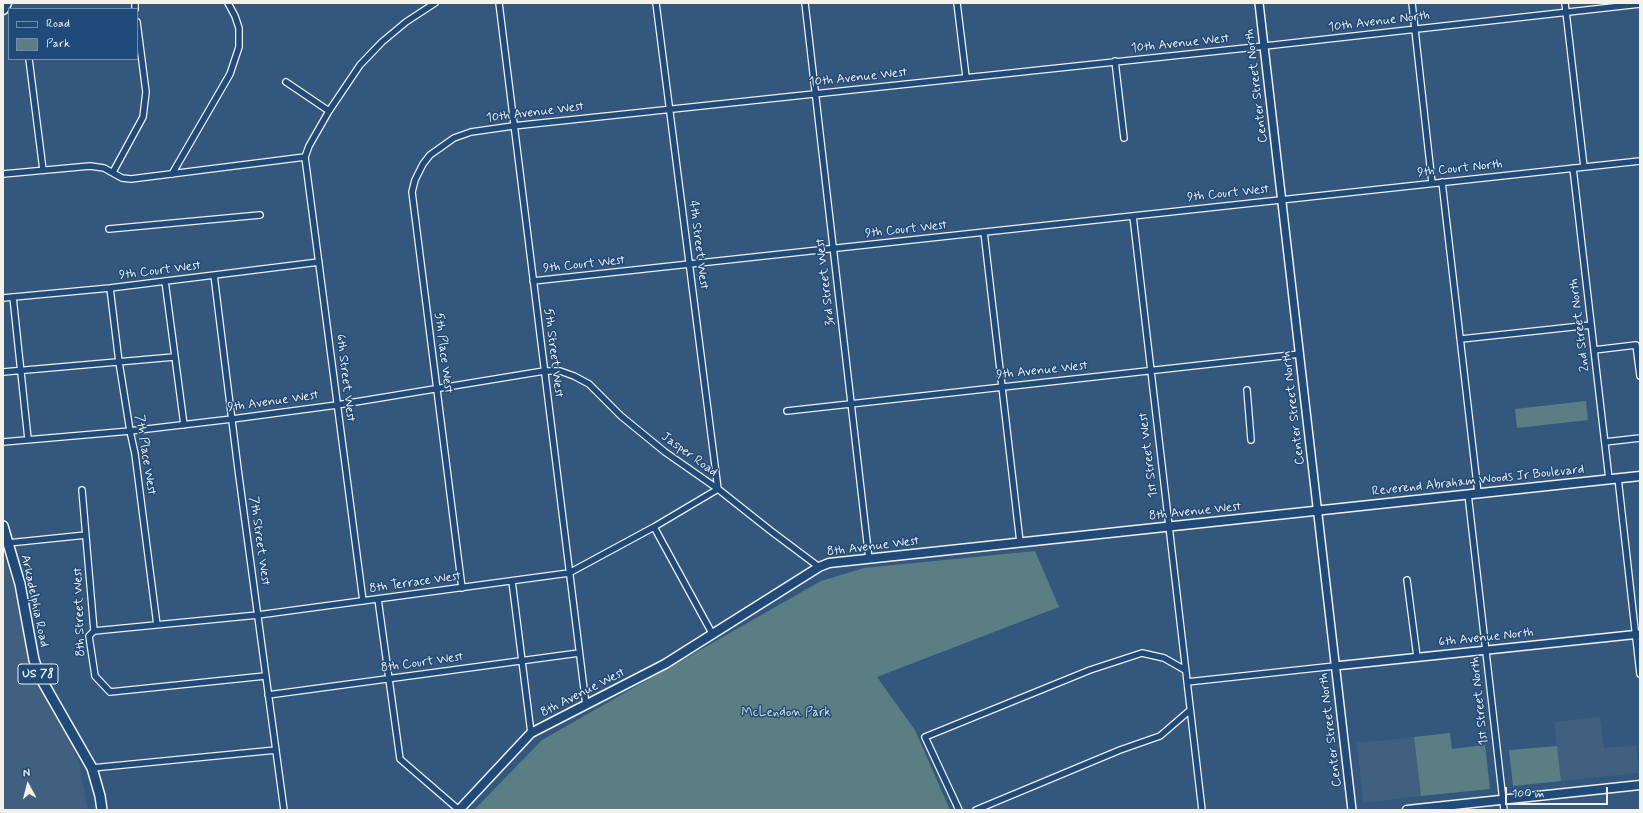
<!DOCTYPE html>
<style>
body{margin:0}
#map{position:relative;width:1643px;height:813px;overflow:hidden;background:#33577d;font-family:Mynerve,sans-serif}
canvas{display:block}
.frame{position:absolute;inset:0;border:4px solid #f4f1e8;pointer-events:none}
.legend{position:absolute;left:8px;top:8px;width:130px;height:52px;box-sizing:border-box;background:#1f4a7a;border:1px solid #748da6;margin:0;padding:5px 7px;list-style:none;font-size:12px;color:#f4f1e8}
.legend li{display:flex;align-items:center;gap:8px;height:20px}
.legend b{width:20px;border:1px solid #748da6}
.north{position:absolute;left:8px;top:765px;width:40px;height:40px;-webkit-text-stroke:3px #1f4a7a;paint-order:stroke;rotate:353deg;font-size:11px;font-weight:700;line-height:16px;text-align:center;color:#f4f1e8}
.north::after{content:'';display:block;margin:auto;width:14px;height:18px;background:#f4f1e8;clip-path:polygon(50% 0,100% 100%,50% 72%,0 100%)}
.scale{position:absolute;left:1505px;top:787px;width:103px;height:18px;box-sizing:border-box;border:2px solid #f4f1e8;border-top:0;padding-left:5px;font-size:12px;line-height:14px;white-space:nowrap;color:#f4f1e8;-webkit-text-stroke:3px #1f4a7a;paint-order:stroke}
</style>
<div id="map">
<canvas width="1643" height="813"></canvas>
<div class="frame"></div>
<ul class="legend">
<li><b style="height:5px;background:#1f4a7a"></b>Road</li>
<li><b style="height:11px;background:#5a7e83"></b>Park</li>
</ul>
<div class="north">N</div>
<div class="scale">100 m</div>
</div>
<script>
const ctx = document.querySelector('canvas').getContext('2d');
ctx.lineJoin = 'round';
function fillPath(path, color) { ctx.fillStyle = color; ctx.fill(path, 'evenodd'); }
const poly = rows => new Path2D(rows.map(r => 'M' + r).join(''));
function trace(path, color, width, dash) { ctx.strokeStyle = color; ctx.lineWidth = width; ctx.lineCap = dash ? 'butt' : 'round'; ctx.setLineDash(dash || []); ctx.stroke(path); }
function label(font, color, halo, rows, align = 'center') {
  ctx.font = font + ' Mynerve,sans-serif'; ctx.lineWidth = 3; ctx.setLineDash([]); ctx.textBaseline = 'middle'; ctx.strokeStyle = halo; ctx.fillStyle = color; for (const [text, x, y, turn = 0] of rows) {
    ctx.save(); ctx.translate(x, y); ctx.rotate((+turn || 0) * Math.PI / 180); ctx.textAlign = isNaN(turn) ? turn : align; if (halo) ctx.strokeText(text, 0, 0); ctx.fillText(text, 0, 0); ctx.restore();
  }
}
const built = poly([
 [3,556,15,590,29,661,36,679,73,747,79,764,88,810,3,810],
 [1600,717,1604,748,1636,745,1639,773,1561,781,1554,722],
 [1414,737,1421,796,1363,803,1357,743]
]);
const green = poly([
 [1586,401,1588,420,1517,428,1515,409],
 [1035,551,1059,607,877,677,915,730,950,810,474,810,542,740,821,581,864,568],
 [1450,733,1452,749,1485,745,1490,789,1421,796,1414,737],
 [1557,746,1561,781,1513,786,1509,750]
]);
const minor = poly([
 [135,3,135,9],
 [499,3,586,705],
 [805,3,869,559],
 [957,3,966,77],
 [1412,3,1432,183],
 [1565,3,1584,167],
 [29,59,43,170],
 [1115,61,1124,138],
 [286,82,329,111],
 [1573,168,1609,479],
 [113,172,143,117,146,92,137,22],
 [3,174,90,166,104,168,122,178,131,179,305,157],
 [172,174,230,74,239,47,239,28,235,16,228,3],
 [1442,182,1478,493],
 [1133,216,1202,810],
 [109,229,260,215],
 [984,232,1020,542],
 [214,275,238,469,284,810],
 [165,281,184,425],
 [533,281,1640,161],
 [110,288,119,362,130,431,135,454,157,625],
 [13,297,28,439],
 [3,298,110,288,319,262],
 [1461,339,1591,325],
 [1594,350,1636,345,1640,376],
 [3,372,174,357],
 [1247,390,1251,440],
 [787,411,1300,354],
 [3,442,130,431,232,419,337,405,544,371,560,371,574,376,589,384,621,416,665,452,718,489,771,531,819,567],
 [1605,442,1640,438],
 [1618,478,1640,674],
 [82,490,94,631,89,636,95,676,110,692,265,676],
 [1468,494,1504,810],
 [654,527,713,635],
 [8,543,86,535],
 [1407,580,1417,657],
 [512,581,531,733],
 [462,588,412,192,415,180,423,164,430,155,454,138,471,132,513,126,1265,46,1640,4],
 [378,599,400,759,459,810],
 [363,601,305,157,309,146,329,111,360,65,382,42,406,22,435,3],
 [94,631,258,615,569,573,654,527,718,489,656,3],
 [1187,682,1335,666],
 [268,695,579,653],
 [92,768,276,750],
 [959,810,925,737,1090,670,1142,653,1164,658,1185,670],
 [976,810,1120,750,1160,736,1189,711]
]);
const tertiary = poly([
 [1259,3,1352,810],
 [1335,666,1640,634]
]);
const secondary = poly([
 [459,810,531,733,665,664,819,567,829,563,1640,476],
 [1407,810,1640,785]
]);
const primary = poly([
 [3,526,20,584,34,660,40,677,92,768,100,796,102,810]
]);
const motorway = poly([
 [3,9,6,3]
]);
const shields = [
 [38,674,40]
];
const shieldNames = [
 ["US 78",38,674]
];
const streetNames = [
 ["10th Avenue North",1379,22,-7],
 ["10th Avenue West",1180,44,-6],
 ["10th Avenue West",858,78,-6],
 ["Center Street North",1257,86,-97],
 ["10th Avenue West",535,113,-7],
 ["9th Court North",1460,169,-6],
 ["9th Court West",1228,194,-6],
 ["9th Court West",906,230,-6],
 ["4th Street West",698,245,83],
 ["9th Court West",584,265,-6],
 ["9th Court West",160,271,-7],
 ["3rd Street West",826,282,-97],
 ["2nd Street North",1580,325,-97],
 ["5th Place West",443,353,83],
 ["5th Street West",553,353,83],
 ["9th Avenue West",1042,371,-6],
 ["6th Street West",345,378,83],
 ["9th Avenue West",273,402,-8],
 ["Center Street North",1294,408,-97],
 ["7th Place West",145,455,81],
 ["Jasper Road",689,455,36],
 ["1st Street West",1149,455,-97],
 ["Reverend Abraham Woods Jr Boulevard",1478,481,-6],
 ["8th Avenue West",1195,512,-6],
 ["7th Street West",259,541,82],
 ["8th Avenue West",873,547,-7],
 ["8th Terrace West",415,583,-8],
 ["Arkadelphia Road",34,601,78],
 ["8th Street West",80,612,-92],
 ["6th Avenue North",1486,638,-6],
 ["8th Court West",422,663,-8],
 ["8th Avenue West",583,693,-27],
 ["1st Street North",1480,701,-96],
 ["Center Street North",1331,730,-97]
];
const parkNames = [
 ["McLendon Park",786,713]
];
fillPath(built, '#41607f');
fillPath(green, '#5a7e83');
trace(minor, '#f4f1e8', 8);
trace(tertiary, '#f4f1e8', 10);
trace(secondary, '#f4f1e8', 11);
trace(primary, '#f4f1e8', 12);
trace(motorway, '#f4f1e8', 13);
trace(minor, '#1f4a7a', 5.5);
trace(tertiary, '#1f4a7a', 7);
trace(secondary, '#1f4a7a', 8);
trace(primary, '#1f4a7a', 9);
trace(motorway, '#1f4a7a', 10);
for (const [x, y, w] of shields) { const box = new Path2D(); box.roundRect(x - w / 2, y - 10, w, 20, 3); ctx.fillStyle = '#1f4a7a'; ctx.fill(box); trace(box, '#f4f1e8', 1); }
label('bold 12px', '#f4f1e8', null, shieldNames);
label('13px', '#f4f1e8', '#1f4a7a', streetNames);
label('13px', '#dde0d9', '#1f4a7a', parkNames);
</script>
